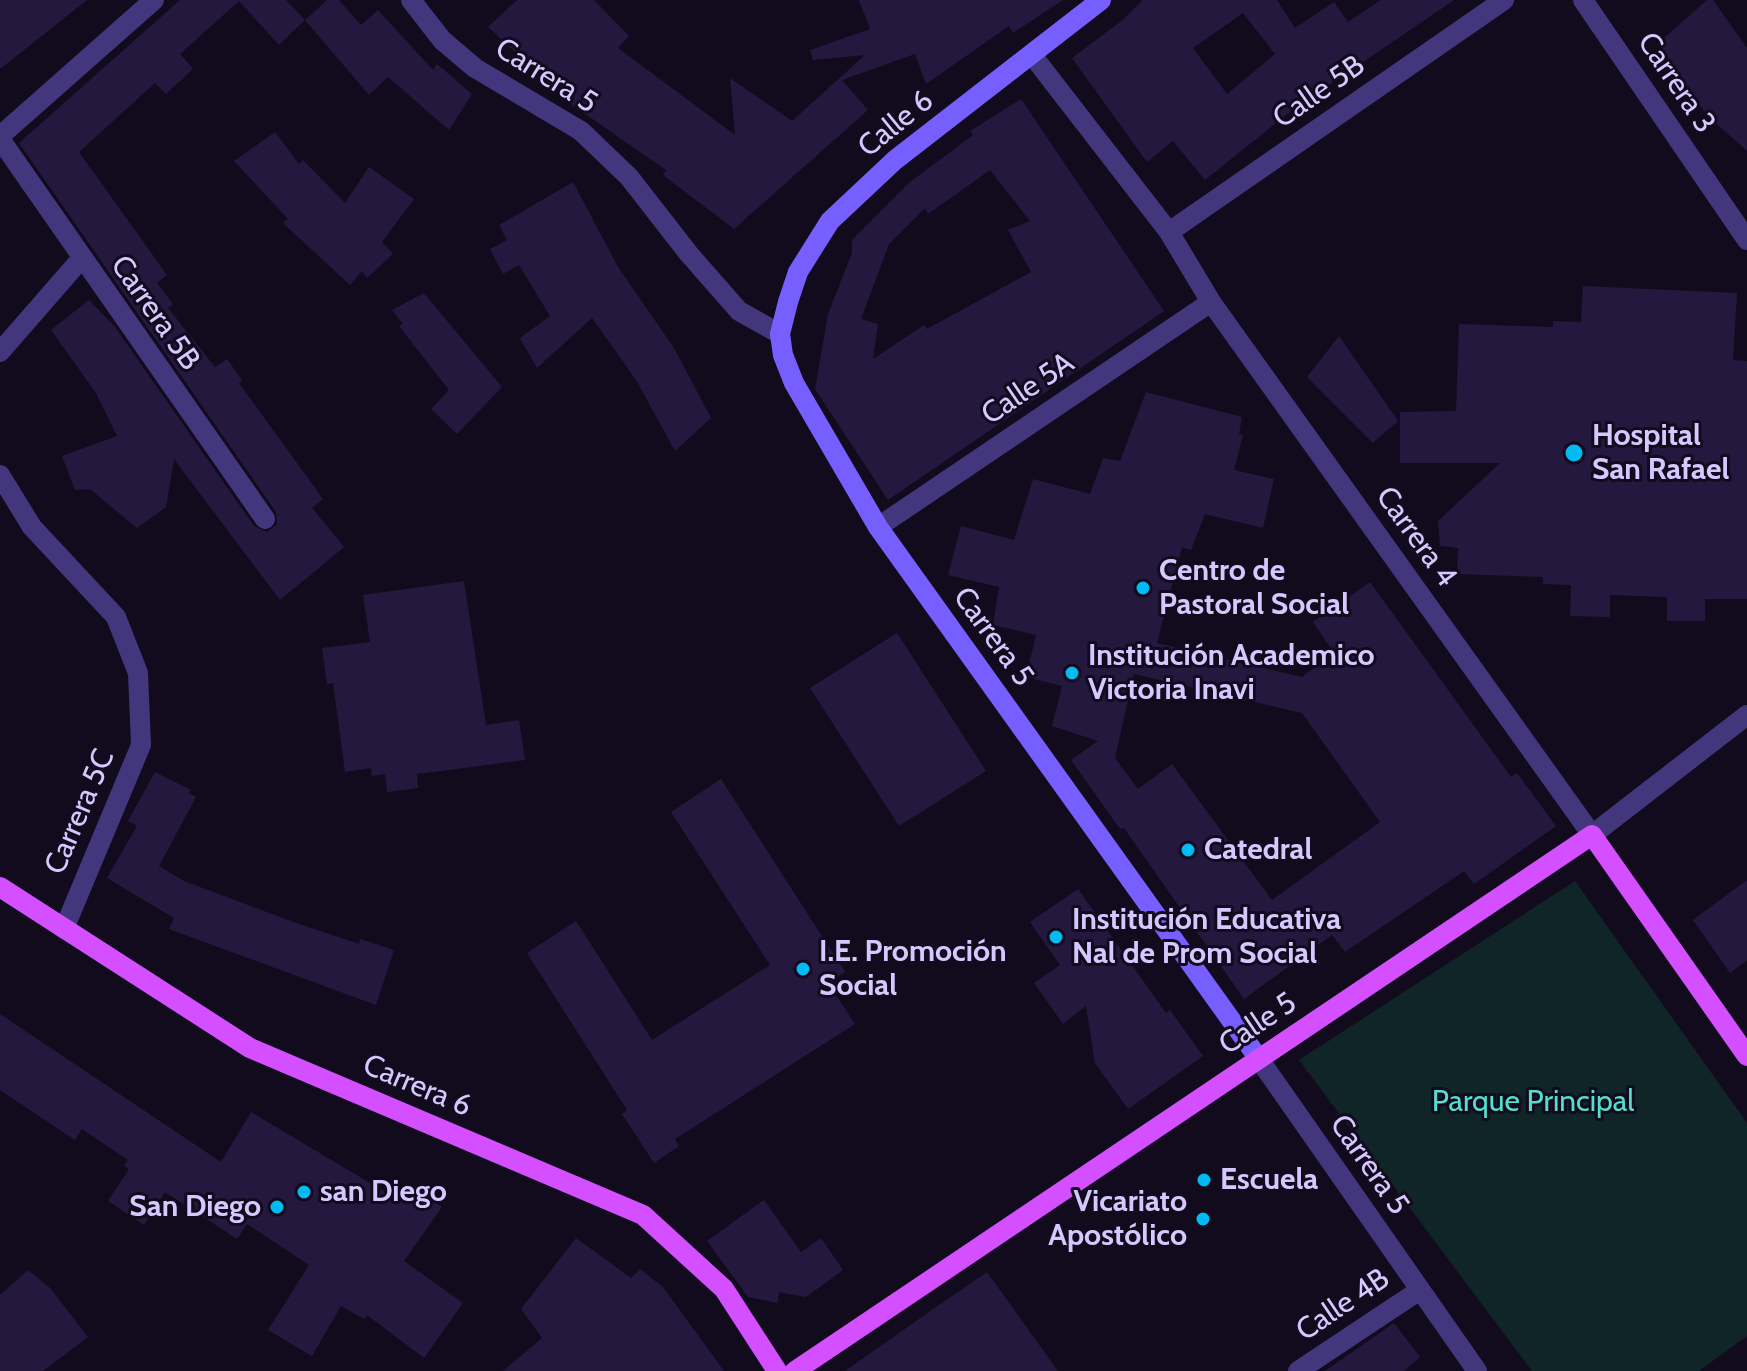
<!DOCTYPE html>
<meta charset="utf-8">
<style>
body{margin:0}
canvas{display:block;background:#110b1d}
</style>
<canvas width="1747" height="1371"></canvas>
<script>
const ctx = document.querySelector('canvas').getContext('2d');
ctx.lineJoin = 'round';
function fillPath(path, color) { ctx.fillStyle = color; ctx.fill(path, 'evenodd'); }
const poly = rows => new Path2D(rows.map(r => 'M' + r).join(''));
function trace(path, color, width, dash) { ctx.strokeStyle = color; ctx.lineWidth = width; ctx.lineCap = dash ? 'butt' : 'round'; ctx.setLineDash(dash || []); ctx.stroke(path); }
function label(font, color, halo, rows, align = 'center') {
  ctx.font = font + ' Cabin,sans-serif'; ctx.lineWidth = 6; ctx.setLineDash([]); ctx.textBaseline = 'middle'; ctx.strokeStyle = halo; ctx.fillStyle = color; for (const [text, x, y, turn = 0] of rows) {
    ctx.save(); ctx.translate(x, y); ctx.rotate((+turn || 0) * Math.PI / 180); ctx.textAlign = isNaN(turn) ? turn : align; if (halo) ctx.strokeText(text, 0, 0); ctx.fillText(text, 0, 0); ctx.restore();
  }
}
const green = poly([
 [1575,881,1747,1123,1747,1336,1699,1371,1532,1371,1299,1060]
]);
const building = poly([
 [0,0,87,0,0,69],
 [180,0,286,0,305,20,279,45,239,1,180,54,193,69,166,94,155,83,79,152,167,275,157,283,173,304,168,308,215,367,227,359,242,380,239,383,323,499,312,508,344,547,280,600,174,459,166,507,137,528,90,489,75,490,62,456,117,436,96,393,51,330,89,300,115,327,254,526,267,532,277,524,276,512,19,143],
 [327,0,339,0,361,25,378,10,433,70,437,64,472,94,449,130,388,77,369,95,305,20],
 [517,0,594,0,629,36,618,48,735,135,730,78,792,121,865,55,813,60,810,50,870,29,859,0,1063,0,1013,33,1009,26,926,84,915,54,842,80,868,110,734,229,663,175,666,170,568,102,488,27],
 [1143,0,1277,0,1295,28,1334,2,1348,22,1381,0,1454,0,1291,111,1205,180,1173,141,1147,162,1072,58,1124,19],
 [1243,13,1275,54,1227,94,1193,48],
 [1707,0,1713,0,1747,48,1747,151,1707,115,1657,44],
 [1021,99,1164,311,888,500,815,389,828,314,852,253,852,240,910,182,973,135,970,131],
 [990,170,1030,221,1008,230,1031,272,927,329,924,325,873,359,878,324,861,319,889,244,925,208,928,214],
 [275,132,299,164,303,160,345,203,369,167,414,199,382,242,393,254,367,278,362,271,350,285,283,223,288,219,234,161],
 [573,182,618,267,674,348,711,418,675,451,636,380,592,318,537,368,520,338,550,316,519,265,503,274,490,249,507,240,499,225],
 [1583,286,1737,293,1733,360,1747,361,1747,599,1705,599,1705,621,1667,621,1667,597,1610,595,1610,617,1570,616,1571,585,1543,584,1543,577,1457,574,1458,548,1440,546,1438,521,1500,463,1400,463,1400,412,1456,411,1459,324,1553,327,1553,321,1581,322],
 [424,293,502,387,457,434,431,409,449,390,399,326,403,324,392,310],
 [1339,336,1398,421,1373,443,1307,377],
 [1146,392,1242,417,1239,434,1243,435,1234,470,1274,479,1263,528,1205,514,1191,550,1182,547,1157,643,1302,677,1334,653,1313,622,1370,582,1511,777,1517,773,1556,826,1474,884,1464,871,1345,952,1332,935,1244,999,1124,828,1120,829,1071,760,1098,741,1052,726,1062,686,1026,677,1036,635,993,625,999,587,948,575,961,526,1014,540,1033,479,1090,494,1103,458,1120,461],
 [1134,674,1302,713,1380,822,1272,900,1172,764,1138,789,1115,758],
 [464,581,486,725,519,720,525,760,417,774,418,788,387,792,385,774,372,776,371,768,345,772,333,683,327,684,322,648,370,642,363,595],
 [897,633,986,771,899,826,810,688],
 [155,772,191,790,189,793,196,797,159,866,184,881,296,923,359,944,360,939,394,950,376,1005,169,929,174,918,107,878,137,826,128,821],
 [721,779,845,972,828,983,855,1024,675,1139,679,1146,654,1163,622,1114,627,1110,527,953,576,921,652,1040,770,965,671,812],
 [1747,880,1747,960,1730,973,1693,920],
 [1078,889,1166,1013,1170,1010,1203,1056,1128,1109,1095,1063,1086,1006,1063,1024,1034,983,1060,965,1030,922],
 [0,1014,221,1162,251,1112,405,1204,414,1188,442,1207,404,1261,463,1303,424,1358,367,1315,364,1319,341,1306,312,1356,268,1330,309,1265,247,1224,237,1239,165,1192,144,1225,108,1201,129,1169,124,1166,128,1160,82,1129,75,1140,0,1090],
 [764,1200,801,1252,821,1238,843,1270,806,1297,779,1292,778,1303,748,1297,707,1241],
 [576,1238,631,1278,640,1269,663,1287,724,1371,503,1371,542,1338,521,1309],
 [28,1270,50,1288,88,1337,43,1371,0,1371,0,1295],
 [987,1272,1058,1371,845,1371,939,1305],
 [1394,1323,1420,1357,1404,1371,1325,1371]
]);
const minor = poly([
 [411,0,442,40,475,68,581,131,629,177,689,254,739,311,780,334],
 [1583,0,1747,240],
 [1032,55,1169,232,1211,302,1592,835,1747,715],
 [0,136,154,0],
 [0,139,265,519],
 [1169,232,1504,0],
 [0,352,81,259],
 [0,475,32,527,116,617,138,673,141,745,64,929],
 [878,527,1211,302],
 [1259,1059,1477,1371],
 [1298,1371,1420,1290]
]);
const secondary = poly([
 [1101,0,895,160,830,221,798,272,788,302,780,334,783,355,794,383,878,527,1259,1059]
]);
const primary = poly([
 [0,887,250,1048,643,1215,724,1289,777,1371],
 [795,1371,1592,835,1747,1056]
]);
const markers = [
 [1574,453,10,"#00bbf3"],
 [1143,588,8,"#00bbf3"],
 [1072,673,8,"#00bbf3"],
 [1188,850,8,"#00bbf3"],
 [1056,937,8,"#00bbf3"],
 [803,969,8,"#00bbf3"],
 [1204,1180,8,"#00bbf3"],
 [304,1192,8,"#00bbf3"],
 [277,1207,8,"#00bbf3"],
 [1203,1219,8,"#00bbf3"]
];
const streetNames = [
 ["Carrera 5",546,76,32],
 ["Carrera 3",1676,83,56],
 ["Calle 5B",1319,92,-35],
 ["Calle 6",896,124,-39],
 ["Carrera 5B",155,313,55],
 ["Calle 5A",1028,389,-34],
 ["Carrera 4",1416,537,54],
 ["Carrera 5",993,637,54],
 ["Carrera 5C",80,812,-67],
 ["Calle 5",1258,1024,-34],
 ["Carrera 6",417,1086,23],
 ["Carrera 5",1369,1165,55],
 ["Calle 4B",1343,1305,-34]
];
const poiNames = [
 ["Hospital",1592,436],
 ["San Rafael",1592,470],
 ["Centro de",1159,571],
 ["Pastoral Social",1159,605],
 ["Institución Academico",1088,656],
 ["Victoria Inavi",1088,690],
 ["Catedral",1204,850],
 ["Institución Educativa",1072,920],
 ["Nal de Prom Social",1072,954],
 ["I.E. Promoción",819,952],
 ["Social",819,986],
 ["Escuela",1220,1180],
 ["san Diego",320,1192],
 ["Vicariato",1187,1202,"right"],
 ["Apostólico",1187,1236,"right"],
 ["San Diego",261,1207,"right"]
];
const parkNames = [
 ["Parque Principal",1533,1102]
];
fillPath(green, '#0f2527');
fillPath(building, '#24183e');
trace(minor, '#42367c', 20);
trace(secondary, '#775fff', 20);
trace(primary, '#d44fff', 20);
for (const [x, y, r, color] of markers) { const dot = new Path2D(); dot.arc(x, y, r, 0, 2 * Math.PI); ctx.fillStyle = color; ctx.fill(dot); trace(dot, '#110b1d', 3); }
label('30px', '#d5c8ff', '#110b1d', streetNames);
label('bold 30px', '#d5c8ff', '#110b1d', poiNames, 'left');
label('30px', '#54decd', '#110b1d', parkNames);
</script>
